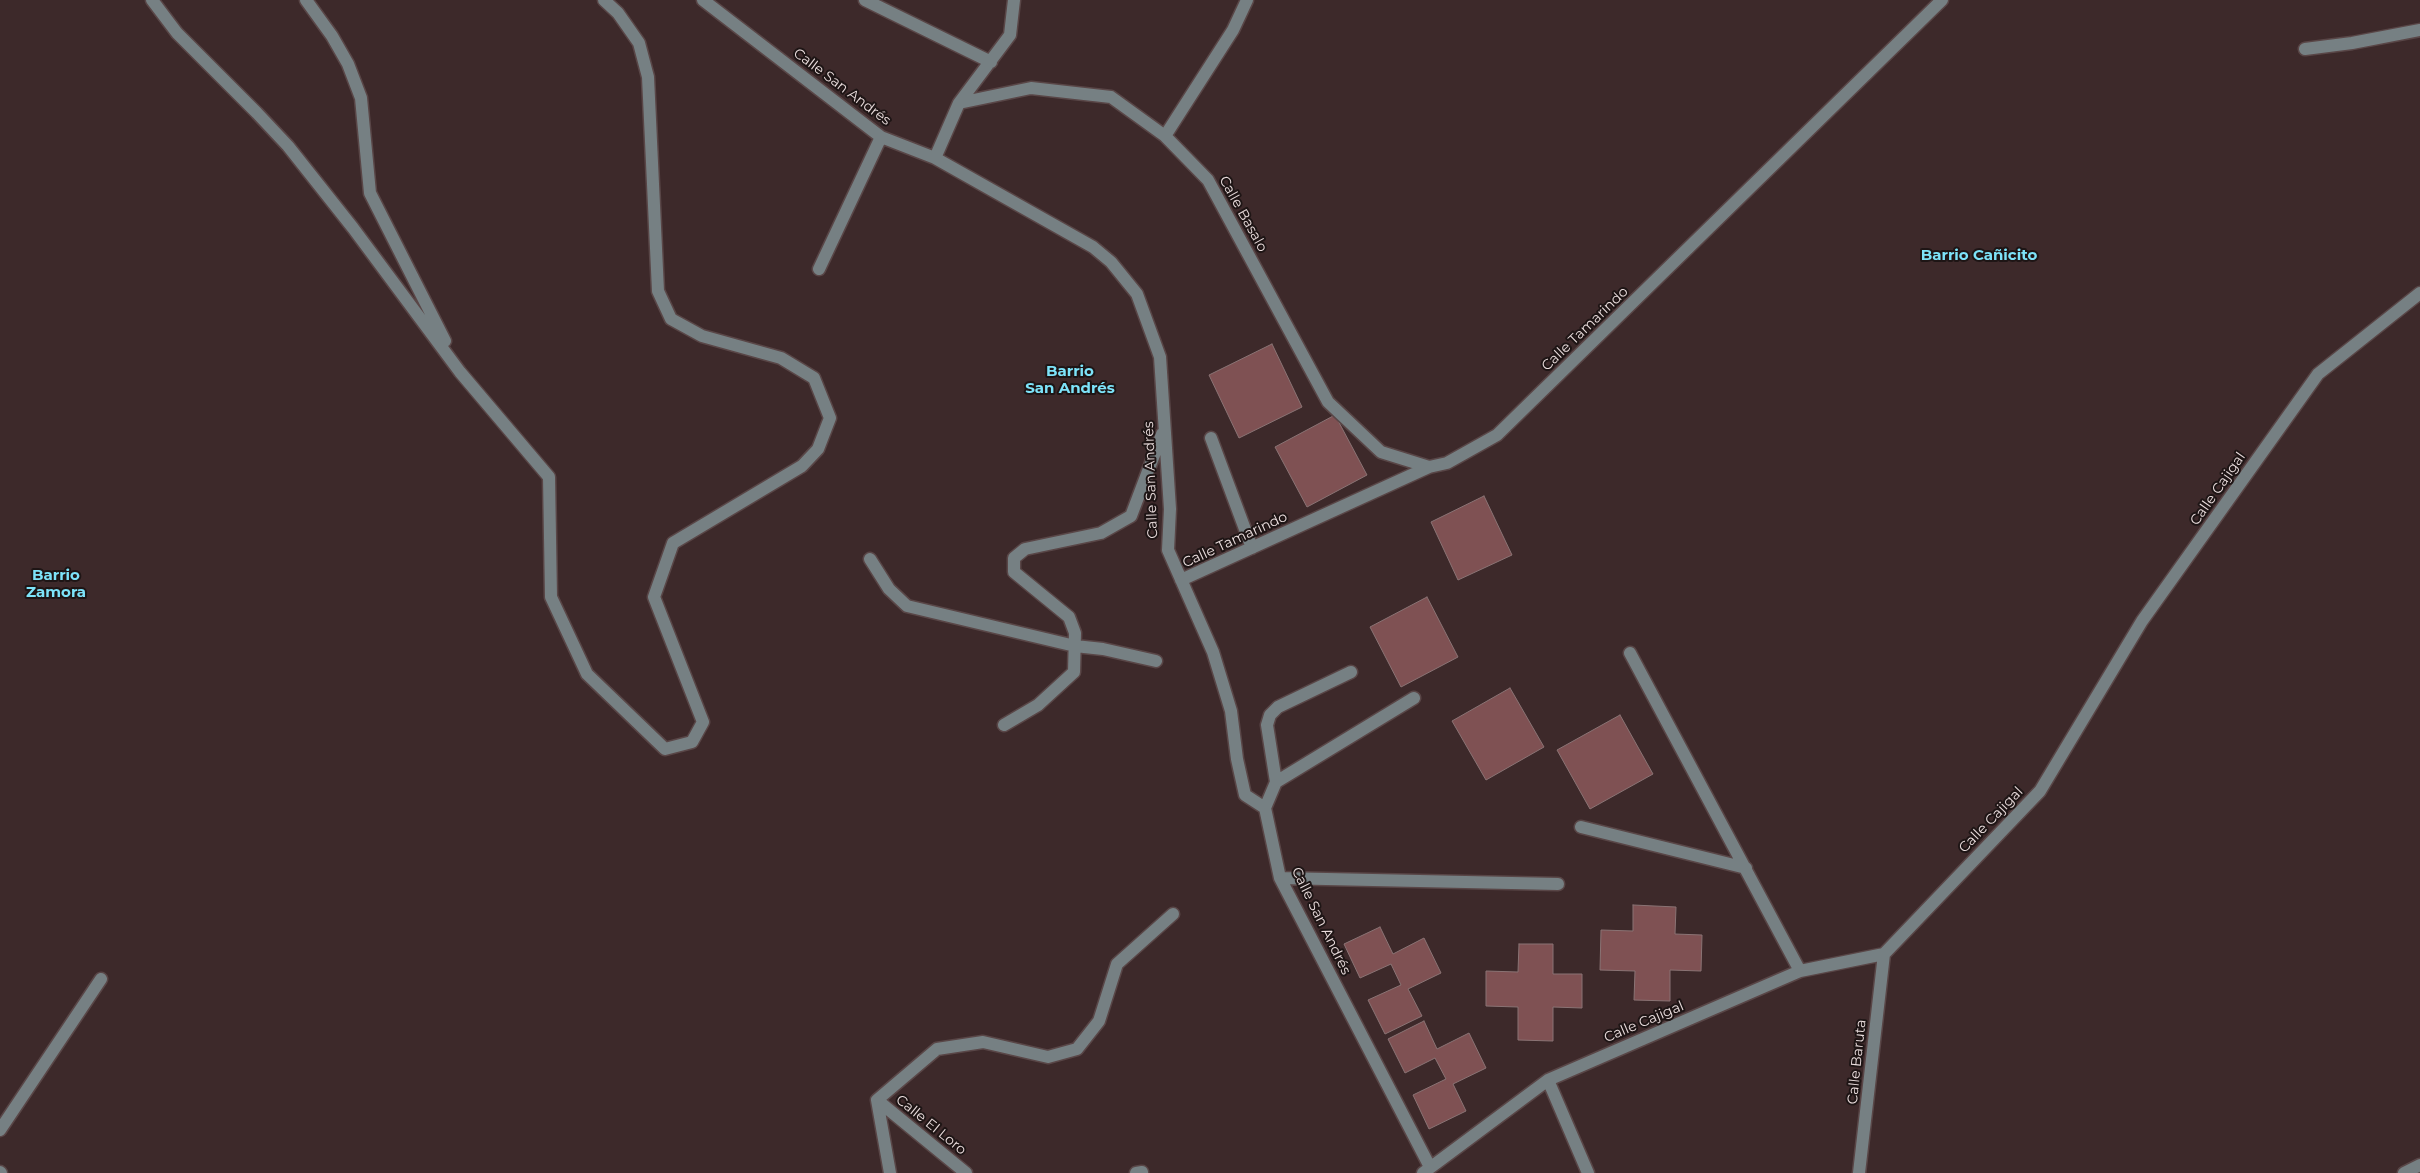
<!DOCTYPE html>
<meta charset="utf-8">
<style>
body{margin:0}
canvas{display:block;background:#3d292a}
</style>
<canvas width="2420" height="1173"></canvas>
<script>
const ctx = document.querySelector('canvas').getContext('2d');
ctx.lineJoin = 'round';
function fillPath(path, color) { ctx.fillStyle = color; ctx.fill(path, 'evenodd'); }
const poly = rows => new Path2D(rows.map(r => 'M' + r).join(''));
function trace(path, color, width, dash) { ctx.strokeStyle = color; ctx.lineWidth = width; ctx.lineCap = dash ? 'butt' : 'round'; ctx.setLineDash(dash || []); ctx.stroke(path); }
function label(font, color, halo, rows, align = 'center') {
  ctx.font = font + ' Montserrat,sans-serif'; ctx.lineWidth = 4; ctx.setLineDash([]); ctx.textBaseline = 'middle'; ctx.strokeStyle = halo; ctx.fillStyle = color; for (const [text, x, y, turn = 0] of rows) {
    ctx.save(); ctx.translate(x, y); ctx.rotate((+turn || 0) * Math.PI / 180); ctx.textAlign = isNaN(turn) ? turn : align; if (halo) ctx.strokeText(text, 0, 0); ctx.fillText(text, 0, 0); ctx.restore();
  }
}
const building = poly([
 [1272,344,1302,407,1239,438,1209,375,1272,344],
 [1335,415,1367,475,1307,507,1275,447,1335,415],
 [1484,496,1512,555,1458,580,1431,522,1484,496],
 [1427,597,1458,657,1401,687,1370,627,1427,597],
 [1510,688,1544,747,1486,780,1452,721,1510,688],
 [1620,715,1653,774,1590,809,1557,750,1620,715],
 [1633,905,1676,907,1675,934,1702,935,1701,971,1670,970,1670,1001,1634,1000,1635,971,1600,970,1601,930,1633,931,1633,905],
 [1380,927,1393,954,1424,938,1441,973,1408,989,1422,1016,1385,1034,1368,1000,1401,985,1391,964,1360,978,1344,944,1380,927],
 [1519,944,1553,944,1553,974,1582,974,1582,1008,1553,1007,1553,1041,1518,1040,1518,1007,1486,1006,1486,971,1518,972,1519,944],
 [1424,1021,1437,1049,1469,1033,1486,1068,1453,1084,1466,1111,1429,1129,1413,1095,1446,1079,1435,1058,1405,1073,1388,1039,1424,1021]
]);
const minor = poly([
 [152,0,177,33,257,113,288,146,353,228,460,372,549,477,551,597,587,674,665,749,692,742,703,722,654,597,673,543,802,466,818,449,830,418,814,378,781,358,702,336,671,319,658,291,648,77,639,43,618,13,604,0],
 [306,0,332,36,348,64,361,98,370,193,445,341],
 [703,0,881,137,935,158,1093,247,1111,262,1137,294,1160,357,1170,509,1168,550,1213,652,1231,711,1237,759,1245,795,1265,808,1280,878,1430,1167],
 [865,0,991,62],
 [2305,49,2352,43,2420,30],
 [959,103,1010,35,1014,0],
 [1165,136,1233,30,1247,0],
 [935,158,959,103,1031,88,1111,97,1165,136,1208,180,1328,402,1381,452,1429,467],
 [819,269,881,137],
 [1211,438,1252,548],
 [870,559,889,589,907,606,1075,646,1103,649,1156,661],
 [1181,580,1429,467,1447,463,1497,435,1942,0],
 [1630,653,1800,971],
 [1004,725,1038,705,1074,672,1075,633,1069,617,1014,572,1014,558,1025,549,1101,533,1131,516,1162,434],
 [1276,782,1414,698],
 [1265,808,1276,782,1267,725,1270,715,1278,707,1351,672],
 [1581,827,1746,868],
 [1280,878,1558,884],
 [1548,1080,1588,1173],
 [877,1100,966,1173],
 [0,1130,101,979],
 [0,1172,1,1173],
 [890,1173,877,1100,937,1049,983,1042,1048,1057,1077,1049,1099,1021,1117,964,1173,914],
 [1136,1173,1142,1172],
 [1423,1173,1548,1080,1800,971,1884,954,2040,791,2142,621,2318,374,2420,293],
 [1859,1173,1884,954],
 [2404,1173,2420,1165]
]);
const streetNames = [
 ["Calle San Andrés",842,87,37],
 ["Calle Basalo",1243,214,61],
 ["Calle Tamarindo",1585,329,-44],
 ["Calle San Andrés",1151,480,-92],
 ["Calle Cajigal",2218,489,-55],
 ["Calle Tamarindo",1235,540,-25],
 ["Calle Cajigal",1991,820,-46],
 ["Calle San Andrés",1321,921,64],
 ["Calle Cajigal",1644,1022,-23],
 ["Calle Baruta",1857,1062,-84],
 ["Calle El Loro",931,1125,39]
];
const neighbourhoodNames = [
 ["Barrio Cañicito",1979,256],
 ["Barrio",1070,372],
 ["San Andrés",1070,389],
 ["Barrio",56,576],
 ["Zamora",56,593]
];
fillPath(building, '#7f5153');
trace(building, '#8a7374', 1);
trace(minor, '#594647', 15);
trace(minor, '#768083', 12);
label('14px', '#ebdede', '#1e1515', streetNames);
label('bold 15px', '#7de3f9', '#1e1515', neighbourhoodNames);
</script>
